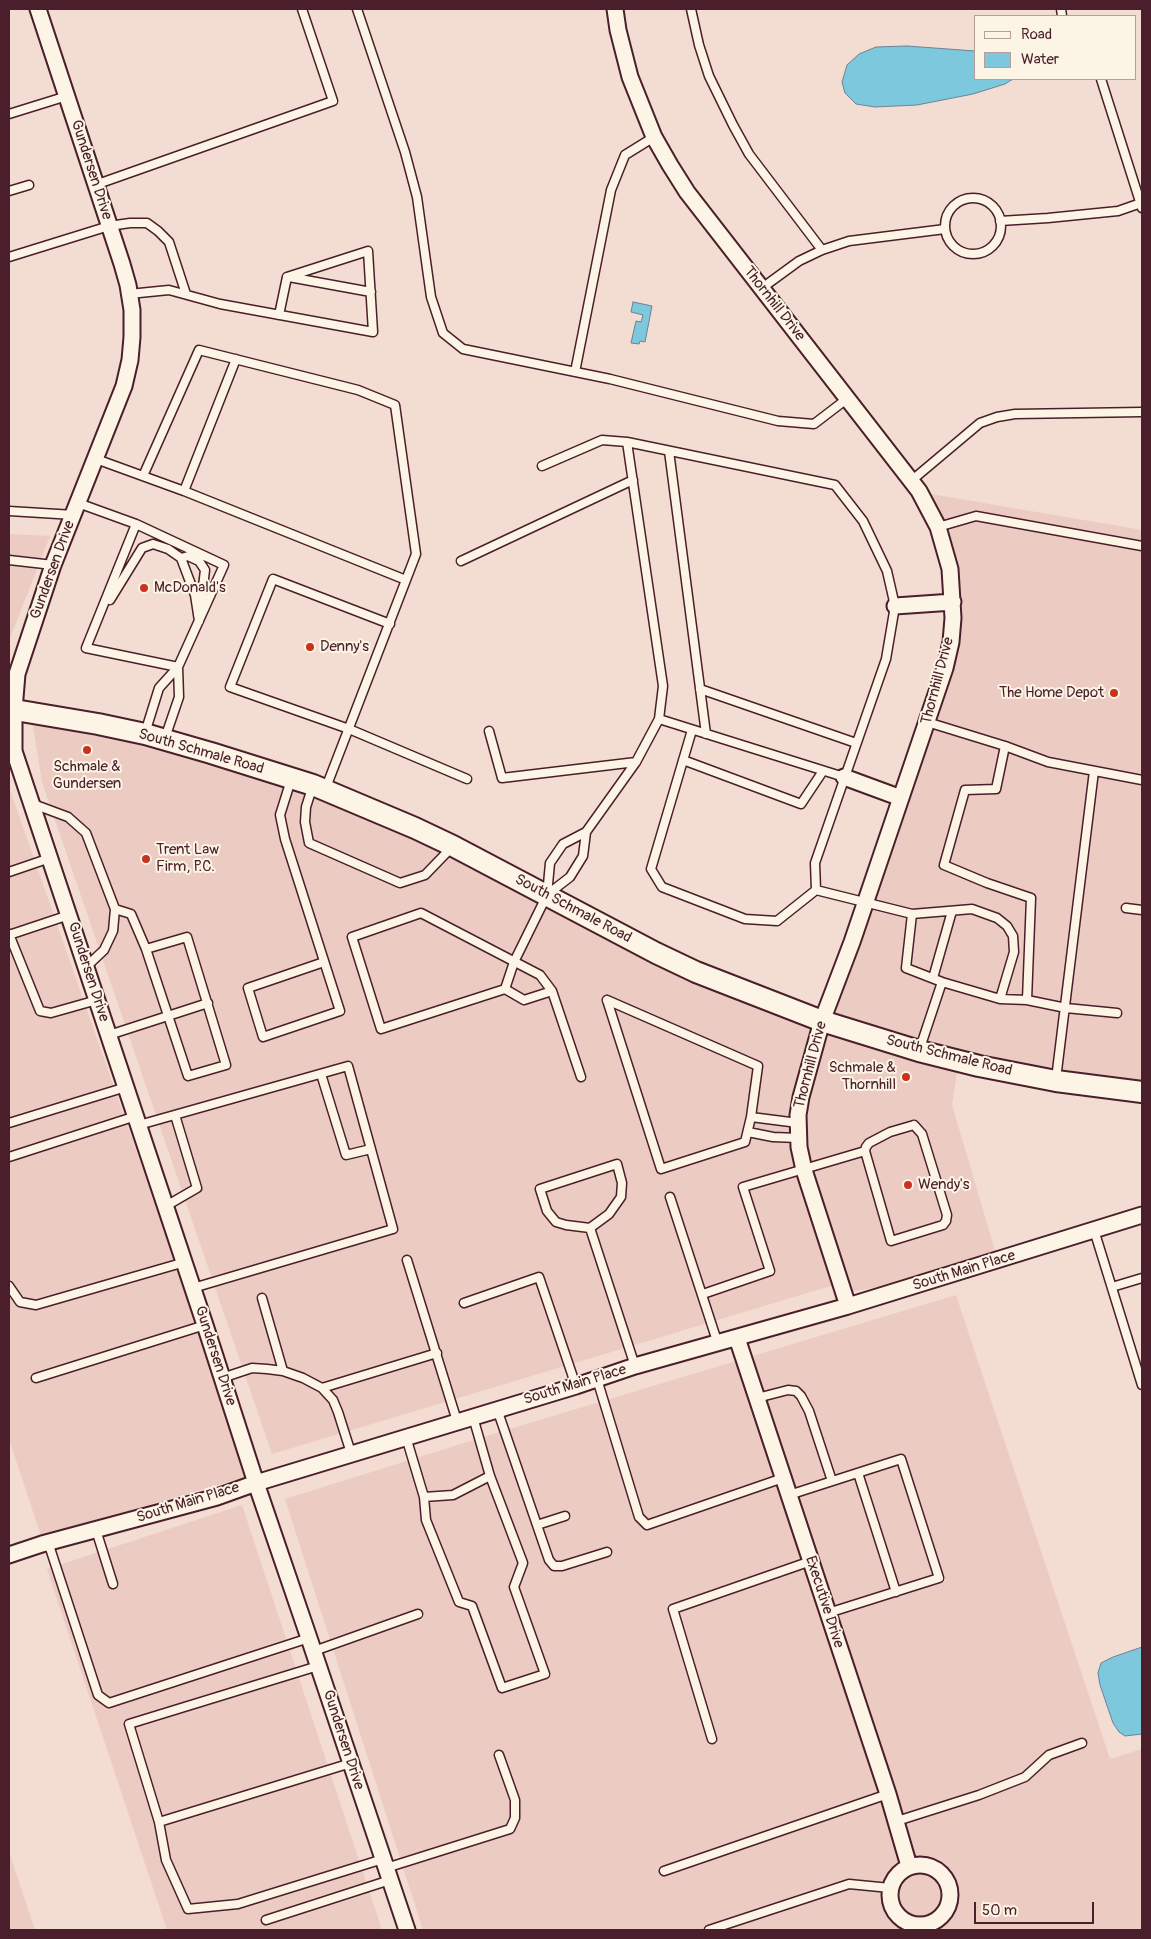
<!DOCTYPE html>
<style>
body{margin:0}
#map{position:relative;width:1151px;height:1939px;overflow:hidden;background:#f3dcd1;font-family:Pangolin,sans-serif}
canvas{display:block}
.frame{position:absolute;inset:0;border:10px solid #4a1f2b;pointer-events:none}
.legend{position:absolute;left:974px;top:15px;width:162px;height:65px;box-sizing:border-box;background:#fcf5e5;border:1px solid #b59f9b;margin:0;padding:6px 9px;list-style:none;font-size:15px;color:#4a1f2b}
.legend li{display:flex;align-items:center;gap:10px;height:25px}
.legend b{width:25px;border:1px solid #b59f9b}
.scale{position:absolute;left:974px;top:1902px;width:120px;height:22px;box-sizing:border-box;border:2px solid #4a1f2b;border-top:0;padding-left:6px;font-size:15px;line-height:18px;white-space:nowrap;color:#4a1f2b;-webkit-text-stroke:4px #fcf5e5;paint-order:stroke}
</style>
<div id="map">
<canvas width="1151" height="1939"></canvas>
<div class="frame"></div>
<ul class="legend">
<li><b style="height:6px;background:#fcf5e5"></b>Road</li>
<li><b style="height:14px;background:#7dc8dd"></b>Water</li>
</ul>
<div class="scale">50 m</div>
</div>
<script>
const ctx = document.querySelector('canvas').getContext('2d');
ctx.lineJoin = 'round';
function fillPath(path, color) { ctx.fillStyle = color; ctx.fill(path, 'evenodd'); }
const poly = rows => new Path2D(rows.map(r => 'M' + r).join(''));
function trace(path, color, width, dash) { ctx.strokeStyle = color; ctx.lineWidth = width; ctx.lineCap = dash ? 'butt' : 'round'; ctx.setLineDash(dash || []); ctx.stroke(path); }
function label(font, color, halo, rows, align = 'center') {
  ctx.font = font + ' Pangolin,sans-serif'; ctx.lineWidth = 4; ctx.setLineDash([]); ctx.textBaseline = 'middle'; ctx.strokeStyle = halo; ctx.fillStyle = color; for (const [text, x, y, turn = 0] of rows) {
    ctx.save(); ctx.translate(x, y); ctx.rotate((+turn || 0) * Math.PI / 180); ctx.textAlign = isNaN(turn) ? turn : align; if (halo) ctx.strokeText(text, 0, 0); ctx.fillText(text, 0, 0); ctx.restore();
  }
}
const built = poly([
 [925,493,1142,530,1142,1084,1054,1074,830,1022,957,605],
 [9,534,50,536,9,641],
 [32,720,117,733,322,789,819,1027,794,1114,834,1285,272,1454,42,782],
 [9,787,250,1476,41,1536,9,1439],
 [828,1031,958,1064,952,1105,996,1254,880,1287,848,1292,807,1162,804,1111],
 [956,1295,1110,1759,1142,1749,1142,1930,423,1930,285,1499,493,1434],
 [242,1505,382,1930,167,1930,47,1569],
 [9,1852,35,1930,9,1930]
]);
const water = poly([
 [907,46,975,51,975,79,1013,79,1005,84,973,94,917,105,875,107,856,104,845,93,842,82,847,65,859,54,876,47,907,46],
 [633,302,652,306,645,342,640,341,639,344,631,343,636,321,641,322,643,315,631,312,633,302],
 [1142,1647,1142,1734,1125,1736,1119,1732,1113,1723,1100,1685,1098,1673,1101,1663,1113,1657,1142,1647]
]);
const service = poly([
 [357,9,405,152,417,197,431,297,443,333,463,349,610,379,778,421,814,424,848,398],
 [691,9,699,45,709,76,733,125,749,154,822,250],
 [1061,9,1062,16],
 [1101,79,1142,208],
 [9,114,67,96],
 [95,185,333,101,302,9],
 [9,191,29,185],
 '945 226a28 28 0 1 1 56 0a28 28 0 1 1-56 0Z',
 [1000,221,1048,218,1118,211,1141,203],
 [9,257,109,226,130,223,147,223,158,231,169,242,186,294],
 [289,277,371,292],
 [762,288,799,261,822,250,849,241,945,229],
 [129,294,169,290,220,304,373,332,368,251,287,277],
 [279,315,287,277],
 [575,372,611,190,625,155,654,137],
 [669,451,706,734],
 [96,459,184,491,406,580,325,790],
 [542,466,602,440,627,442,835,485,863,521,887,571,895,606,886,659,815,863,816,890],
 [143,476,199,350,358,390,395,405,416,554,406,580],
 [911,481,980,423,997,417,1015,414,1142,412],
 [184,491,236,359],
 [78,503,136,524,224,565,178,667,159,688,145,733],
 [9,511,74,515],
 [136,524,86,648,178,667],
 [938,527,976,516,1142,546],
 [181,558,188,556,199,561,205,570,200,612],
 [9,560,53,565],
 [461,561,633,480],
 [110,600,142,548,153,544,168,549,181,558,195,595,199,621],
 [390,624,273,579,230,687,349,729,467,779],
 [700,689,856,743],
 [659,719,844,777],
 [927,722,1005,746,1048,762,1142,780],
 [692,730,651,869,662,887,745,919,777,921,816,890,912,914,972,909,997,918,1007,926,1013,936,1014,952,1000,999],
 [489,731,502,778,636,762],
 [165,738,179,697,178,667],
 [1005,746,996,789,965,790,944,865,987,883,1031,898,1027,1000],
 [683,760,801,804,823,771],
 [291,780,280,815,285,839,340,1011,263,1037,248,988,324,962],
 [313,785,306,807,305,822,309,843,400,883,425,875,453,846],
 [33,804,68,817,86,833,115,909,113,931,104,950,86,967],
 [9,872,50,858],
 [548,894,570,877,583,856,586,832,636,762,659,719,663,686,627,442],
 [1126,908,1142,910],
 [115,909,131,914,146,949,188,1076,226,1065,187,937,146,949],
 [912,914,906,968,942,982,1000,999,1027,1000,1066,1008,1117,1013],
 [9,934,40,1011,51,1013,97,1000],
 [9,935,69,915],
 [933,978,952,911],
 [505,989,514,962,547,895,550,863,563,844,586,832],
 [552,991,524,1000,505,989,381,1029,352,937,421,913,540,975,552,991,581,1077],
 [607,1000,758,1066,751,1117,745,1142,661,1169,607,1000],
 [109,1035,208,1003],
 [919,1051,942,982],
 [321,1074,346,1155,371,1149],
 [1056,1079,1094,771],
 [751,1117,798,1123],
 [9,1123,126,1087],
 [139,1125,348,1066,393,1229,193,1288],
 [914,1125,922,1134,947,1215,946,1221,943,1225,891,1241,865,1151,866,1147,869,1143,890,1132,914,1125],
 [748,1132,773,1137,798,1138],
 [9,1157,136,1116],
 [670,1197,718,1344],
 [166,1206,197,1188,175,1115],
 [590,1228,609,1214,621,1197,622,1183,617,1164,540,1189,547,1211,556,1222,566,1225,590,1228,635,1366],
 [1094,1230,1142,1385],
 [407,1260,457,1421],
 [9,1286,20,1302,36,1305,185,1262],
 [1112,1287,1142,1278],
 [703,1294,770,1271,743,1187,865,1151],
 [262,1298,283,1371],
 [464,1303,539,1277,576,1386],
 [36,1378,205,1325],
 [222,1378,252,1368,267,1369,283,1371,303,1378,322,1388,333,1400,338,1412,351,1453],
 [597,1379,639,1517,647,1525,783,1478],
 [322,1388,437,1353],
 [757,1398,788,1390,796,1391,801,1396,809,1411,832,1481],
 [497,1409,549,1560,554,1566,562,1566,607,1552],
 [406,1437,424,1497,426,1520,459,1602,472,1606,502,1688,545,1674,514,1587,523,1563,490,1476,473,1417],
 [858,1473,896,1592],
 [789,1495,901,1459,939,1578,828,1613],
 [424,1497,453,1495,490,1476],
 [537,1525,565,1516],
 [96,1530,113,1584],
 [48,1542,98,1695,109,1703,309,1638],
 [314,1651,418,1614],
 [318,1666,129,1724,159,1822,351,1763],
 [712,1739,673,1609,811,1561],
 [897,1821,979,1795,1025,1777,1049,1755,1082,1743],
 [159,1822,166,1860,188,1909,238,1904,383,1859],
 [386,1868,510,1829,515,1818,515,1800,499,1755],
 [664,1871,888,1794],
 [266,1920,390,1880],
 [709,1930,849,1884,890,1888]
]);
const minor = poly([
 [38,9,122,264,128,285,132,310,132,337,130,360,124,386,53,565,17,674,14,710,14,751,205,1325,256,1483,309,1638,407,1930],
 [615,9,618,30,630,77,654,137,670,165,687,192,919,491,938,527,950,569,953,618,951,642,945,668,852,942,822,1021,801,1097,798,1115,799,1147,804,1170,848,1306],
 [895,606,953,602],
 [844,777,901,798],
 [737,1338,888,1794,909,1866],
 [9,1555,42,1544,217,1497,256,1483,576,1386,635,1366,848,1306,1142,1215],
 '890 1895a30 30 0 1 1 60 0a30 30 0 1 1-60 0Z'
]);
const secondary = poly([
 [9,709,98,724,145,734,211,753,313,785,415,828,453,846,656,953,696,972,822,1021,919,1051,979,1066,1056,1081,1142,1092]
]);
const markers = [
 [144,588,5,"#c8321e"],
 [310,647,5,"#c8321e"],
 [1114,693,5,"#c8321e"],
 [87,750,5,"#c8321e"],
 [146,859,5,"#c8321e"],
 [906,1077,5,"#c8321e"],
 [908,1185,5,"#c8321e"]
];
const streetNames = [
 ["Gundersen Drive",91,170,72],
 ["Thornhill Drive",774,304,52],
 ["Gundersen Drive",53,570,-70],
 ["Thornhill Drive",938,681,-75],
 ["South Schmale Road",201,752,16],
 ["South Schmale Road",573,909,28],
 ["Gundersen Drive",88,972,72],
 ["South Schmale Road",949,1056,14],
 ["Thornhill Drive",811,1065,-75],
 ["South Main Place",964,1271,-17],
 ["Gundersen Drive",215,1356,72],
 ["South Main Place",575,1385,-17],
 ["South Main Place",188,1503,-17],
 ["Executive Drive",824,1602,72],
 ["Gundersen Drive",343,1740,72]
];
const poiNames = [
 ["McDonald's",154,588],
 ["Denny's",320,647],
 ["The Home Depot",1104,693,"right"],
 ["Schmale &",87,767,"center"],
 ["Gundersen",87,784,"center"],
 ["Trent Law",156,850],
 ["Firm, P.C.",156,867],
 ["Schmale &",896,1068,"right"],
 ["Thornhill",896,1085,"right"],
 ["Wendy's",918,1185]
];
fillPath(built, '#eccbc3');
fillPath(water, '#7dc8dd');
trace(water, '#698496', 1);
trace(service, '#4a1f2b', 11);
trace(minor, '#4a1f2b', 19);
trace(secondary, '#4a1f2b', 24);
trace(service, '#fcf5e5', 8);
trace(minor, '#fcf5e5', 15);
trace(secondary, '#fcf5e5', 20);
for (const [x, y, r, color] of markers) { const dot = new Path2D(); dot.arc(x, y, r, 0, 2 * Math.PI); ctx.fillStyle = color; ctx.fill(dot); trace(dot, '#fcf5e5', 2); }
label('15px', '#4a1f2b', '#fcf5e5', streetNames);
label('15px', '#4a1f2b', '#fcf5e5', poiNames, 'left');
</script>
